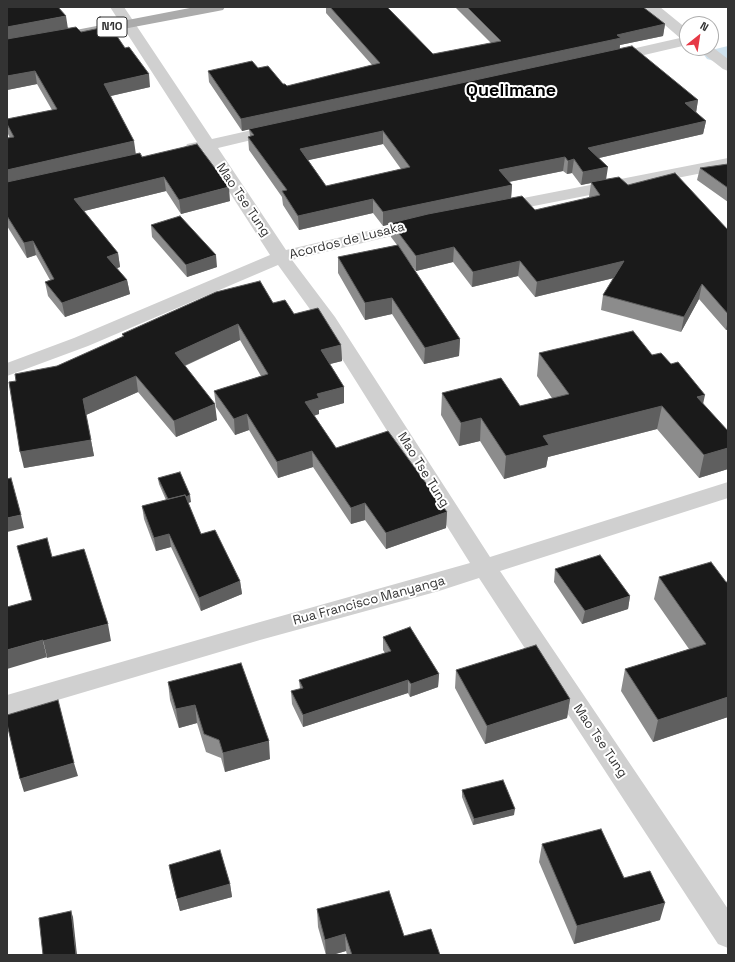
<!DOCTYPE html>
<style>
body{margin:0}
#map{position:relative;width:735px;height:962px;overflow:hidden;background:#fff;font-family:"Space Grotesk",sans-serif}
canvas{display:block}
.frame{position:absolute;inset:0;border:8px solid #333;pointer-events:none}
.north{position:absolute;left:679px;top:16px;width:40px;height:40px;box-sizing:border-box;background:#fff;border:1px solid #adadad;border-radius:50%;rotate:30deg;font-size:11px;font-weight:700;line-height:16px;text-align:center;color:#333}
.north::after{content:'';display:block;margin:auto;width:14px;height:18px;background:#e63946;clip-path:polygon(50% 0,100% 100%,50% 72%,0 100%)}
</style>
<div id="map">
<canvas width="735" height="962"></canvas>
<div class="frame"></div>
<div class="north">N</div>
</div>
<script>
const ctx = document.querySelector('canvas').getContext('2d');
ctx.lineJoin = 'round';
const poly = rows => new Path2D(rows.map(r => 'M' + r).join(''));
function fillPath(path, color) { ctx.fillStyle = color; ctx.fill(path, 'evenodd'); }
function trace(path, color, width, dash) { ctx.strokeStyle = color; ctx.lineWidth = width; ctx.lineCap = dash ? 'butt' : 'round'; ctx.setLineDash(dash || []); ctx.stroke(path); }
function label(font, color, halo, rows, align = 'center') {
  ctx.font = font + ' "Space Grotesk",sans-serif'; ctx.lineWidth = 4; ctx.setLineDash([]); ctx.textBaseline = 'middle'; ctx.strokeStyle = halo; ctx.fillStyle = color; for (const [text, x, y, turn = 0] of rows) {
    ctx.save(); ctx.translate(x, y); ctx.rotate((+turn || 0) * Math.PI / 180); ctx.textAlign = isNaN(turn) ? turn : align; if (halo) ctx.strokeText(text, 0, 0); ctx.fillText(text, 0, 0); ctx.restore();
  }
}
const canal = poly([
 [728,46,728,58,714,61,707,59,704,55,707,51,728,46]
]);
const minor = poly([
 [110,7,124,7,212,139,279,124,285,126,287,129,285,132,218,148,286,250,419,219,425,220,428,224,425,228,292,260,335,317,490,557,728,482,728,498,500,571,728,909,728,948,718,944,479,578,439,591,260,640,7,715,7,695,260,622,470,563,317,319,278,265,88,346,7,376,7,363,74,338,270,255,203,151,193,153,187,152,185,148,187,144,197,142,110,7],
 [644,7,660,7,687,29,687,45,610,63,605,61,602,58,605,55,680,38,644,7],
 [711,46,728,59,728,71,723,69,696,48,711,48,711,46],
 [728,158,728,168,498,213,492,212,489,208,492,204,498,203,728,158]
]);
const major = poly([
 [195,7,225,7,223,10,218,11,81,37,76,36,74,33,76,30,81,29,195,7]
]);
const wall = poly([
 [7,7,81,32,150,87,111,96,135,154,230,201,181,214,166,191,84,211,118,253,120,267,117,268,127,280,130,294,65,317,48,296,45,282,50,280,36,255,27,258,7,226,7,138,10,138,8,134,7,130,7,119,52,110,37,84,7,90],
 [326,7,387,7,433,54,491,43,455,7,643,7,665,24,663,36,620,45,620,49,698,100,696,112,706,121,703,134,599,158,606,179,628,185,728,230,728,329,726,330,699,299,681,332,601,310,603,295,614,278,535,297,518,276,472,287,453,262,416,271,407,259,460,339,459,356,424,364,392,314,365,320,338,273,338,257,397,245,391,237,391,224,383,226,373,213,299,230,283,205,282,197,249,150,248,137,250,136,249,129,242,131,209,82,208,71,258,68,283,84,287,86,372,65,326,13],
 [383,144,401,169,326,186,308,160],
 [563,171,567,174,572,173,581,185,591,183,589,197,590,198,535,210,511,198,512,185,509,182],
 [728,164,728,202,697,180,700,168],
 [151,225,217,267,187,277,152,237],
 [273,303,294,314,341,345,342,361,330,364,344,387,344,403,319,410,319,414,314,416,336,448,447,512,446,528,386,549,365,520,351,524,313,467,278,478,249,430,235,435,216,407,214,391,261,376,240,340,185,366,217,420,176,437,138,392,86,415,94,456,24,468,16,381,57,366,123,337,122,334],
 [539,353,652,355,703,404,728,431,728,469,699,478,657,429,548,457,546,467,504,479,480,441,459,446,441,415,442,393,520,406,552,398,537,376],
 [158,478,191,502,188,503,201,534,240,581,242,594,201,611,171,547,156,551,144,519,142,506,166,500,159,484],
 [555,569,630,596,628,609,582,624,554,582],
 [659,577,726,582,728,582,728,717,653,742,621,691,625,669,689,649,654,599],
 [383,637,439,674,438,687,410,697,408,693,303,727,292,704,291,691,300,689,299,680,385,653,383,650],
 [456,670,570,699,567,718,485,744,455,688],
 [168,682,270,759,225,772,221,758,206,752,197,723,179,728,170,700],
 [462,790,514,815,473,825,462,797],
 [542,844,624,878,660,920,574,944,539,862],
 [169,865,230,884,232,897,180,911,171,877],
 [317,909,404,936,440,955,347,955,346,951,332,955,326,955,318,927]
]);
const shadedWall = poly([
 [66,16,68,29,7,40,7,27],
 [665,24,663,36,620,45,619,50,242,131,241,119],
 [35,71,37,84,7,90,7,76],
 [149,74,150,87,106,97,104,84],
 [698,100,696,113,685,103],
 [706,121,703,134,586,161,588,148],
 [383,131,383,144,300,162,300,149],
 [134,141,136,155,7,184,7,170],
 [565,157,563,171,498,184,499,170],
 [574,159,572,173,567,174,568,161],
 [608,167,606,180,591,182,591,183,581,185,583,172],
 [164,177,166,191,76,213,74,199],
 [512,185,511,199,391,223,391,224,383,226,383,212],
 [229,187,230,201,181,214,179,200],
 [373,199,373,213,299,230,298,216],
 [33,241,36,255,27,258,24,243],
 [454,247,453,262,416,271,416,256],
 [118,253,120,267,109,271,107,257],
 [216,255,217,267,187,277,186,265],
 [520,261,518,276,472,287,473,272],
 [624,261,622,276,535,297,537,282],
 [127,280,130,294,65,317,62,303],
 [702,284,699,299,681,332,684,317],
 [392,298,392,314,365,320,365,303],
 [728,320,728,329,726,330],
 [238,324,240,340,177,369,175,353],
 [460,339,459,356,424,364,425,348],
 [341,345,342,361,322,366,321,350],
 [136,376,138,392,86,415,83,399],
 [344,387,344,403,319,410,319,414,305,418,305,402,317,394],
 [705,395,700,418,697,397],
 [215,404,217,420,176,437,174,421],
 [662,406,657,429,548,457,546,467,504,479,506,456,543,436],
 [247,414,249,430,235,435,234,419],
 [481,418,480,441,459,446,461,423],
 [91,440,94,456,24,468,20,452],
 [728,448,728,469,699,478,704,455],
 [312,451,313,467,278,478,277,462],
 [190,495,191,502,169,508,168,501],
 [365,503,365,520,351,524,351,508],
 [447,512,446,528,386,549,386,533],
 [21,515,24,528,7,532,7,518],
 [169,534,171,547,156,551,154,538],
 [240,581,242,594,201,611,199,598],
 [630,596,628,609,582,624,585,611],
 [108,624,111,641,47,658,43,641],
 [43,640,47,657,7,669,7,650],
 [439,674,438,687,410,697,411,684],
 [408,680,408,693,303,727,303,715],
 [728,697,728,717,653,742,658,720],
 [570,699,567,718,485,744,487,726],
 [195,705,197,723,179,728,176,709],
 [269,741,270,759,225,772,223,753],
 [74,763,78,776,24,792,20,779],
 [515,809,514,815,473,825,474,819],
 [230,884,232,897,180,911,177,899],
 [665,903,660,920,574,944,577,926],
 [71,911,73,917,77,955,76,955],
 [345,934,346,951,332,955,326,955,325,940]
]);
const building = poly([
 [7,7,58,7,66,16,7,27,7,7],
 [330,7,387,7,433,54,501,41,467,7,643,7,665,24,617,35,621,38,241,119,208,71,252,61,258,68,268,66,283,84,285,84,287,86,380,63,330,7],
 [110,26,125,48,129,47,149,74,104,84,134,141,7,170,7,138,14,137,7,124,7,119,57,109,35,71,7,76,7,39,76,27,81,32,110,26],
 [632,46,698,100,685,103,706,121,588,148,608,167,583,172,574,159,568,161,565,157,499,170,512,185,383,212,373,199,298,216,282,191,287,190,248,137,254,135,249,129,632,46],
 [383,131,410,167,326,186,300,149,383,131],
 [197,144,229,187,179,200,164,177,74,199,118,253,107,257,127,280,62,303,45,282,54,279,33,241,24,243,7,216,7,182,140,153,142,157,197,144],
 [728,164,728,188,700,168,728,164],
 [675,173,728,230,728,314,702,284,684,317,603,295,624,261,537,282,520,261,473,272,454,247,416,256,391,223,428,214,522,196,535,210,600,195,591,182,619,177,628,185,675,173],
 [180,216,216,255,186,265,151,225,180,216],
 [398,245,460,339,425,348,392,298,365,303,338,257,398,245],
 [260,281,273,303,285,300,294,314,318,308,341,345,321,350,344,387,317,394,319,398,305,402,336,448,388,431,447,512,386,533,365,503,351,508,312,451,277,462,247,414,234,419,214,391,268,374,238,324,175,353,215,404,174,421,136,376,83,399,91,440,20,452,9,382,16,381,15,374,57,366,124,336,122,334,216,292,260,281],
 [633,331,652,355,661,353,671,364,678,362,705,395,697,397,728,431,728,448,704,455,662,406,543,436,549,445,506,456,481,418,461,423,442,393,501,378,520,406,569,394,539,353,633,331],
 [180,472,190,495,186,497,185,495,168,499,158,478,180,472],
 [11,478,21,515,7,518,7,479,11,478],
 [185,495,201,534,215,530,240,581,199,598,169,534,154,538,142,506,185,495],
 [47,538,52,557,84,549,108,624,43,641,43,640,7,650,7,607,32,600,17,546,47,538],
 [600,555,630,596,585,611,555,569,600,555],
 [711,562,726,582,728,582,728,697,658,720,625,669,706,644,659,577,711,562],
 [410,627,439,674,411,684,408,680,303,715,291,691,303,688,299,680,391,651,383,637,410,627],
 [536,645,570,699,487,726,456,670,536,645],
 [241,663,269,741,223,753,219,740,204,734,195,705,176,709,168,682,241,663],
 [58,700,74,763,20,779,7,724,7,715,58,700],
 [503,780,515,809,474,819,462,790,503,780],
 [601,829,624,878,650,871,665,903,577,926,542,844,601,829],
 [220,850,230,884,177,899,169,865,220,850],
 [389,891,404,936,431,929,440,955,352,955,345,934,325,940,317,909,389,891],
 [71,911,76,955,43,955,39,918,71,911]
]);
const shields = [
 [112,27,30]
];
const shieldNames = [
 ["N10",112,27]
];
const streetNames = [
 ["Mao Tse Tung",243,200,56],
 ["Acordos de Lusaka",347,241,-14],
 ["Mao Tse Tung",423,470,58],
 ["Rua Francisco Manyanga",369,601,-15],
 ["Mao Tse Tung",600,741,56]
];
const farTownnames = [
 ["Quelimane",511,91]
];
fillPath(canal, '#cfe2ee');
fillPath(minor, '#d0d0d0');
fillPath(major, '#ababab');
fillPath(wall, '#8c8c8c');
fillPath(shadedWall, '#5f5f5f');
fillPath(building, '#1a1a1a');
trace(building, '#5f5f5f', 1);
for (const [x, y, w] of shields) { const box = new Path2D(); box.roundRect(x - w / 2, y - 10, w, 20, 3); ctx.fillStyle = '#fff'; ctx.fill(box); trace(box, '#333', 1); }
label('bold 12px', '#333', null, shieldNames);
label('13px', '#333', '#fff', streetNames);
label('bold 18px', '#000', '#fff', farTownnames);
</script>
